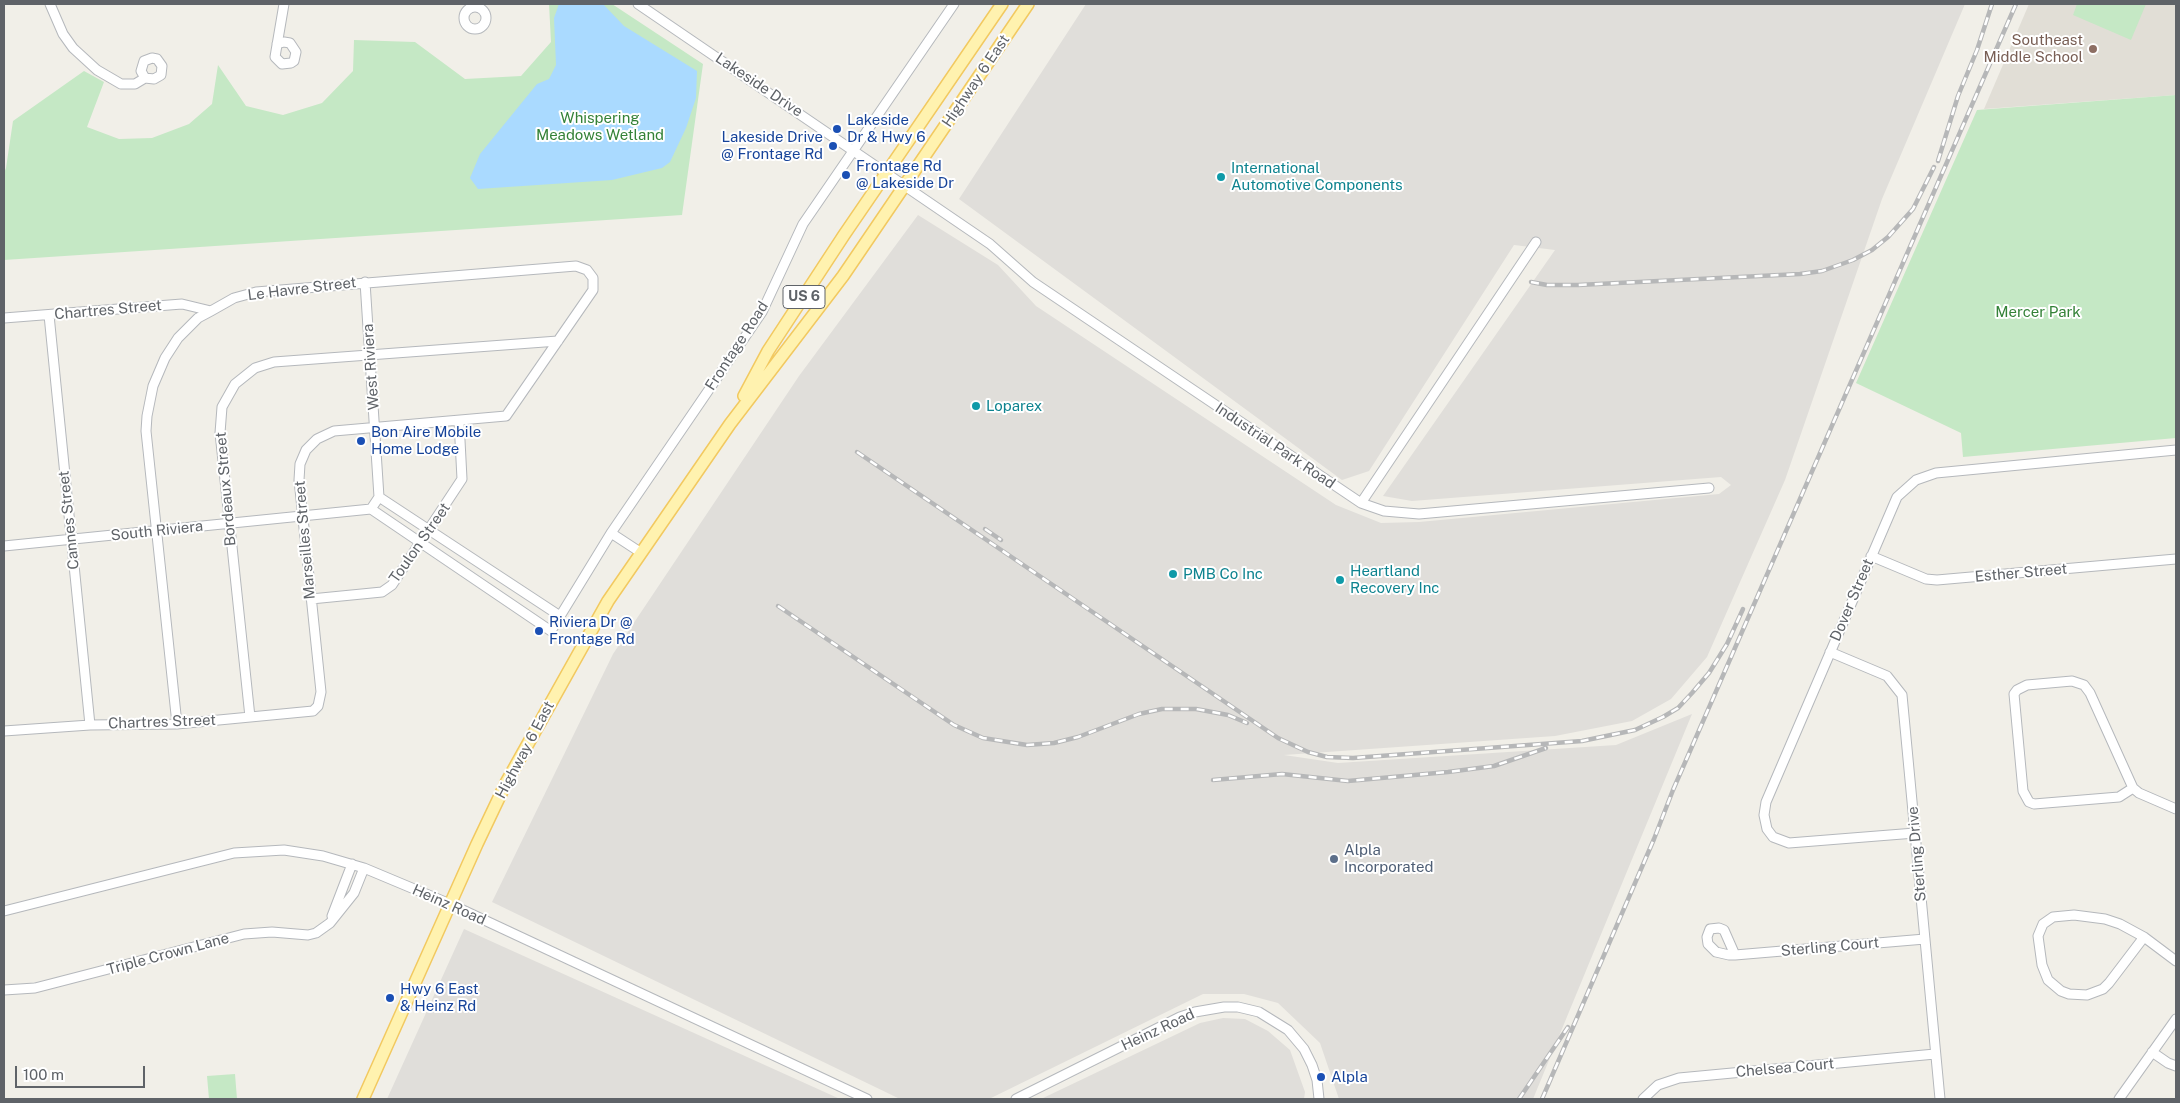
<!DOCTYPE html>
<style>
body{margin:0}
#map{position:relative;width:2180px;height:1103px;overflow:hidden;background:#f1efe8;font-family:"Public Sans",sans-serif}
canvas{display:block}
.frame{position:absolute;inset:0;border:5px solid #5f6368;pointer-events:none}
.scale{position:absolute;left:15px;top:1066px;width:130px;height:22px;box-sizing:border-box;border:2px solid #5f6368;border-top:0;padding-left:6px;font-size:15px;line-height:18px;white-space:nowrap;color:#5f6368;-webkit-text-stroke:4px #fff;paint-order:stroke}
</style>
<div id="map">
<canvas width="2180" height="1103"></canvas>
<div class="frame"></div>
<div class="scale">100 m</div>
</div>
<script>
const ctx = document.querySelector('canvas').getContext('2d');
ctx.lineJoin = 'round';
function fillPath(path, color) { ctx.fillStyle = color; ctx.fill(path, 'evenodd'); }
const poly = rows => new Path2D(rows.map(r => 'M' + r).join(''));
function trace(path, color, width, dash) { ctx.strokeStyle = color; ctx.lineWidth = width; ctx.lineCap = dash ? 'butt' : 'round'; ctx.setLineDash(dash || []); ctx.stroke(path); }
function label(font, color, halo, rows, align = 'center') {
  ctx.font = font + ' "Public Sans",sans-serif'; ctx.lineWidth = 4; ctx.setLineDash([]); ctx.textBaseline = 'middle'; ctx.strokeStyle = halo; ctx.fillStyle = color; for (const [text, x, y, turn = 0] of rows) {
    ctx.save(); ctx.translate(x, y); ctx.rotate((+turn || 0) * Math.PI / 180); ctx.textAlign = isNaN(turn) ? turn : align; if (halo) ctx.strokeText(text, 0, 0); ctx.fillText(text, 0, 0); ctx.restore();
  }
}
const industrial = poly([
 [1086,4,1965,4,1882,199,1785,480,1707,657,1671,699,1632,721,1555,736,1284,755,1338,763,1616,745,1692,714,1533,1099,1339,1099,1320,1043,1278,1003,1244,994,1203,994,989,1099,900,1099,492,902,613,654,799,376,918,215,998,265,1036,306,1336,505,1381,523,1419,522,1719,494,1731,485,1721,477,1412,501,1383,496,1555,250,1514,245,1369,471,1342,480,959,199],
 [464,929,840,1099,387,1099],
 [1223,1018,1245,1019,1268,1031,1290,1050,1305,1092,1304,1099,1041,1099,1200,1023]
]);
const education = poly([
 [2029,4,2176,4,2176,95,1984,109]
]);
const green = poly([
 [549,4,612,4,703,64,682,215,4,260,4,173,6,168,13,121,84,71,104,82,87,127,119,139,152,138,189,124,212,104,218,65,246,106,283,115,322,103,353,71,354,40,415,42,465,79,521,76,551,42],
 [2077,4,2146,4,2131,40,2073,15],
 [2176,95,2176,438,1963,457,1961,433,1856,383,1977,110],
 [235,1074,237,1099,209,1099,207,1076]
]);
const water = poly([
 [559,4,603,4,624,26,697,71,696,98,686,128,670,162,662,168,612,180,478,189,470,178,480,154,537,84,549,79,556,65,554,18]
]);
const minor = poly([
 [50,4,63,34,73,48,97,70,121,84,135,84,145,78,154,79,161,75,162,66,157,59,152,58,144,61,141,71,145,78],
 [638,4,990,244,1033,282,1361,503,1384,511,1419,514,1709,488],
 '464 18a11 11 0 1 1 22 0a11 11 0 1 1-22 0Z',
 [277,44,284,42,290,43,296,52,294,61,291,63,282,64,275,57,276,51,284,4],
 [365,282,379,497,371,509],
 [49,315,90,725],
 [4,318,182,304,211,311],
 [379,497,560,616],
 [1361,503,1536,242],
 [371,509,551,631,611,533,762,312,803,224,954,4],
 [611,533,640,552],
 [4,546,371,509],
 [1871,556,1926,579,1937,580,2176,559],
 [311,599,382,592,392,585,462,479,459,421],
 [1830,652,1887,676,1902,695,1940,1099],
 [2072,681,2084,685,2090,693,2133,788,2119,797,2034,804,2029,802,2023,791,2014,694,2017,690,2027,685,2072,681],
 [250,717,220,433,222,407,235,384,255,368,274,362,558,341],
 [4,731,90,725,177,724,313,711,318,706,321,692,299,480,300,464,306,450,317,439,334,431,506,416,593,290,593,278,587,270,576,266,256,292,234,298,211,311,198,318,178,338,165,358,153,386,147,416,146,431,177,724],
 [2133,788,2139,793,2176,809],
 [1915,833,1789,843,1773,837,1767,829,1764,815,1766,802,1897,497,1916,480,1936,473,2176,450],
 [4,911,234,853,284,850,323,856,364,868,450,904,867,1099],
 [2074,915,2105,919,2120,924,2144,937,2109,983,2103,989,2087,995,2069,994,2061,991,2048,980,2042,965,2038,936,2043,924,2053,917,2074,915],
 [332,916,352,864],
 [2144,937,2176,961],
 [1735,955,1724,930,1719,928,1710,929,1707,937,1708,944,1716,952,1729,955,1735,955,1925,939],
 [4,990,35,988,244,934,272,932,308,935,316,933,330,923,354,893,364,868],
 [2152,1052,2168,1063,2176,1066],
 [1016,1099,1180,1017,1195,1012,1224,1007,1238,1007,1259,1012,1288,1030,1304,1049,1312,1065,1317,1080,1319,1099],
 [1643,1099,1658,1085,1679,1078,1935,1054],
 [2119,1099,2176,1019]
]);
const major = poly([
 [744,396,768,351,844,235,1002,4],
 [363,1099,477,844,506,783,608,601,730,424,843,276,1028,4]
]);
const rail = poly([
 [1938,161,1958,96,1977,50,1992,4],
 [1531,282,1547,285,1578,285,1800,274,1822,271,1853,260,1872,250,1888,237,1913,209,1934,167],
 [857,452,1278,738,1308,752,1327,757,1353,758,1582,741,1635,730,1663,717,1678,708,1692,693,1709,673,1727,644,1743,609],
 [985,529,1001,540],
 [778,606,954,725,983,738,1027,745,1054,743,1078,737,1139,714,1162,709,1196,709,1228,715,1247,723],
 [1213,780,1282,774,1348,781,1448,772,1494,766,1546,748],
 [1519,1099,1568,1027],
 [1542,1099,1654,839,1673,790,2016,4]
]);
const markers = [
 [2093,49,5,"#8d6e63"],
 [837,129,5,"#1a4fb4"],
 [833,146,5,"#1a4fb4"],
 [846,175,5,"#1a4fb4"],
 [1221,177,5,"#0f9aa8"],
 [976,406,5,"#0f9aa8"],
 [361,441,5,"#1a4fb4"],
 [1173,574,5,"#0f9aa8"],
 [1340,580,5,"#0f9aa8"],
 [539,631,5,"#1a4fb4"],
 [1334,859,5,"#5c6f8a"],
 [390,998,5,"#1a4fb4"],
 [1321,1077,5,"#1a4fb4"]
];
const shields = [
 [804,297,42]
];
const shieldNames = [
 ["US 6",804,297]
];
const educationNames = [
 ["Southeast",2083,40],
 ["Middle School",2083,57]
];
const streetNames = [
 ["Highway 6 East",976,81,-56],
 ["Lakeside Drive",759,85,34],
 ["Le Havre Street",302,289,-7],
 ["Chartres Street",108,310,-5],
 ["Frontage Road",737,346,-57],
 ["West Riviera",371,367,-94],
 ["Industrial Park Road",1275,446,34],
 ["Bordeaux Street",226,489,-95],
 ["Cannes Street",69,520,-96],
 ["South Riviera",157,531,-6],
 ["Marseilles Street",305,540,-95],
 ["Toulon Street",420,543,-55],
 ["Esther Street",2021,573,-5],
 ["Dover Street",1852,600,-67],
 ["Chartres Street",162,722,-2],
 ["Highway 6 East",525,750,-62],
 ["Sterling Drive",1917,854,-95],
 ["Heinz Road",449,905,24],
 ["Sterling Court",1830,947,-5],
 ["Triple Crown Lane",168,954,-15],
 ["Heinz Road",1158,1030,-25],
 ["Chelsea Court",1785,1068,-5]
];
const parkNames = [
 ["Whispering",600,118],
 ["Meadows Wetland",600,135],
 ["Mercer Park",2038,312]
];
const transitNames = [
 ["Lakeside",847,120],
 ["Dr & Hwy 6",847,137],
 ["Lakeside Drive",823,137,"right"],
 ["@ Frontage Rd",823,154,"right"],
 ["Frontage Rd",856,166],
 ["@ Lakeside Dr",856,183],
 ["Bon Aire Mobile",371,432],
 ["Home Lodge",371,449],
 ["Riviera Dr @",549,622],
 ["Frontage Rd",549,639],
 ["Hwy 6 East",400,989],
 ["& Heinz Rd",400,1006],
 ["Alpla",1331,1077]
];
const cultureNames = [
 ["International",1231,168],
 ["Automotive Components",1231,185],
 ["Loparex",986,406],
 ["Heartland",1350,571],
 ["Recovery Inc",1350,588],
 ["PMB Co Inc",1183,574]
];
const serviceNames = [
 ["Alpla",1344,850],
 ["Incorporated",1344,867]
];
fillPath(industrial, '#e0deda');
fillPath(education, '#e1ded6');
fillPath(green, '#c5e8c5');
fillPath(water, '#aadaff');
trace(minor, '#b5b8bc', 11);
trace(major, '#f2c960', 14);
trace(minor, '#fff', 9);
trace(major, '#fff2af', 11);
trace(rail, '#b6b7b8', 4.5);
trace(rail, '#fff', 2.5, [8]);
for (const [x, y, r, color] of markers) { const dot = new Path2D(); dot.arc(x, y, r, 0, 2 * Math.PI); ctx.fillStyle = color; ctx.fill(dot); trace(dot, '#fff', 2); }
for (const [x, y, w] of shields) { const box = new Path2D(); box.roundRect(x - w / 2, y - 11.5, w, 23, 4); ctx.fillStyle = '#fff'; ctx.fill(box); trace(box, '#5f6368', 1); }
label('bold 14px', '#5f6368', null, shieldNames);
label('15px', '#785e54', '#fff', educationNames, 'right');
label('15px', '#5f6368', '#fff', streetNames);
label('15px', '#348238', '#fff', parkNames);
label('15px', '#164399', '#fff', transitNames, 'left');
label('15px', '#0d838f', '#fff', cultureNames, 'left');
label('15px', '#4e5e75', '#fff', serviceNames, 'left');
</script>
